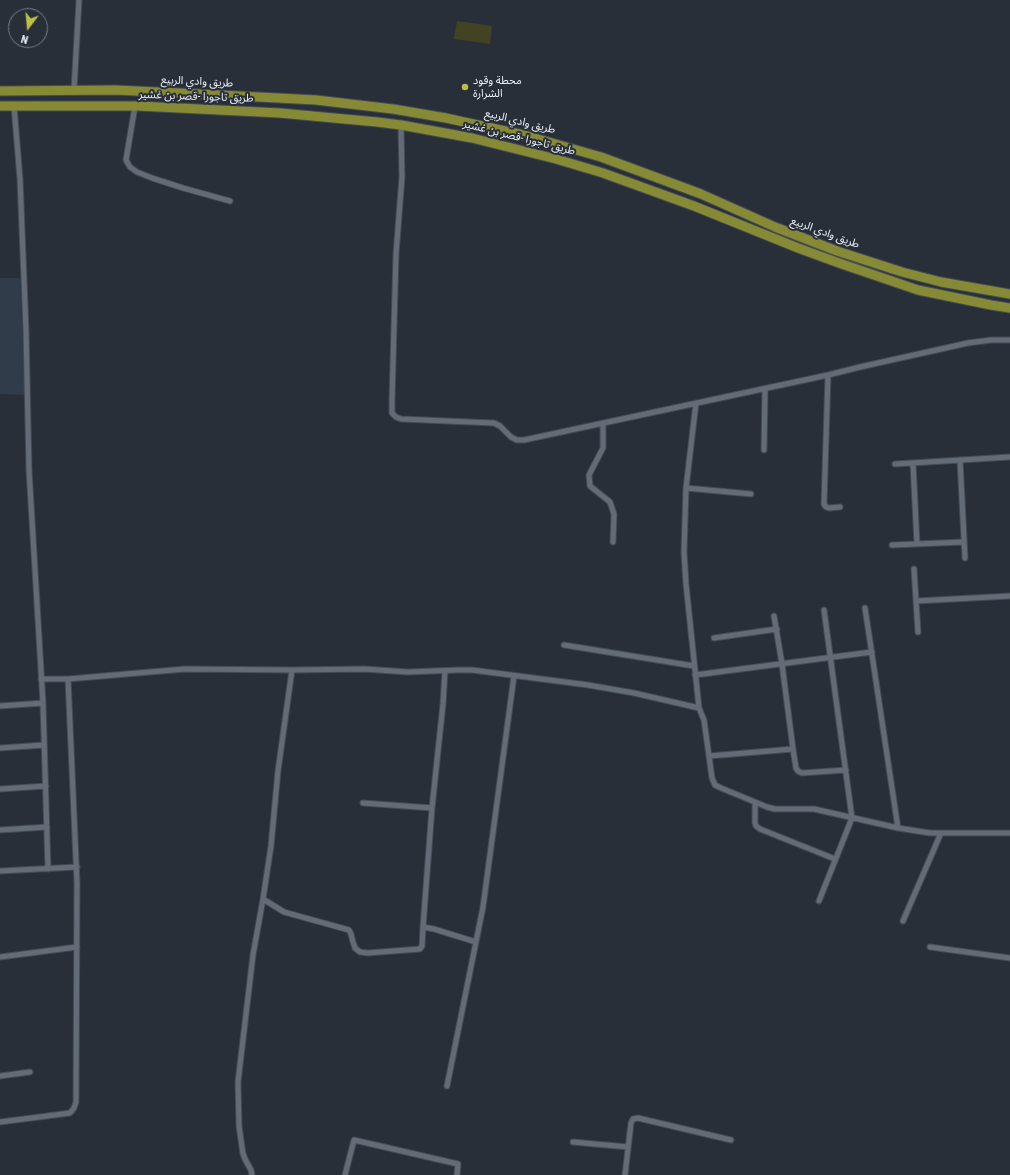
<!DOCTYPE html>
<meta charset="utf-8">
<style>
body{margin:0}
#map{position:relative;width:1010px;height:1175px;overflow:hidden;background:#282f39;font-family:"Roboto Condensed",sans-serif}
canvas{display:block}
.north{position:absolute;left:8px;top:8px;width:40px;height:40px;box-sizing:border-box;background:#282f39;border:1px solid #767d85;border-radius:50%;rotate:196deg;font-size:11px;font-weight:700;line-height:16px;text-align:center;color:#ecf1f7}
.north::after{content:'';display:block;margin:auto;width:14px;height:18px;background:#bdbf43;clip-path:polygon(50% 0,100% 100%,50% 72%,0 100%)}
</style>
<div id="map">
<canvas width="1010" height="1175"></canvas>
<div class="north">N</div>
</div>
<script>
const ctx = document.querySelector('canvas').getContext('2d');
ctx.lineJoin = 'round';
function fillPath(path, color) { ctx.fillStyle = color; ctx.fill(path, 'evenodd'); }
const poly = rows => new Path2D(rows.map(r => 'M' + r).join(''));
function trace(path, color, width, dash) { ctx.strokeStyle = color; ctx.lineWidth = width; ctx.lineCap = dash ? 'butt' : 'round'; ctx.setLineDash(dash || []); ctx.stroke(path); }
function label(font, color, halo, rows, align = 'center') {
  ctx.font = font + ' "Roboto Condensed","Noto Sans Arabic",sans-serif'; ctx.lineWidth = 4; ctx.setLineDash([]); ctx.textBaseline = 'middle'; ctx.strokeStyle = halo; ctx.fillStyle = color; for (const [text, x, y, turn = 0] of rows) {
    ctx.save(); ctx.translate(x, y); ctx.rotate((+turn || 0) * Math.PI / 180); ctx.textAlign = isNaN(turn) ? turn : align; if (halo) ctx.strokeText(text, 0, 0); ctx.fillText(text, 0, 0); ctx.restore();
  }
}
const built = poly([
 [0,278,20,278,25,395,0,394]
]);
const green = poly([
 [457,21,492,26,490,44,454,39]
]);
const minor = poly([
 [74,90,79,0],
 [14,106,20,179,26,330,29,470,43,703,48,869],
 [135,106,126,160,130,167,137,172,152,178,183,188,230,201],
 [401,125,402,177,396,254,392,400,392,413,396,417,401,419,494,423,500,426,511,437,517,440,524,440,828,375,860,367,968,343,991,340,1010,340],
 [828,375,824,504,826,507,829,508,840,507],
 [696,403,686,488,684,552,686,584,699,708,704,720,712,778,715,785,721,788,767,807,775,809,814,809,898,828,930,833,1010,833],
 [603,423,603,448,589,475,590,486,610,502,614,514,613,542],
 [764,450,765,389],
 [960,460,965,558],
 [913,463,917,544],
 [895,464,1010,457],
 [686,488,751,494],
 [892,545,964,542],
 [914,569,918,632],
 [916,601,1010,596],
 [865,608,898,828],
 [774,616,782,664,793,749,796,768,798,771,802,773,846,770],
 [714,638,777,629],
 [564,645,694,666],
 [445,671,443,704,432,808,423,927,434,929,476,942],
 [695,675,872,652],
 [41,679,68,679],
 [0,706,43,703],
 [0,748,44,745],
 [709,756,793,749],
 [0,789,46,786],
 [755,802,755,823,756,826,760,829,835,859],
 [363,803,432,808],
 [0,830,47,827],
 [0,871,77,867],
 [263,899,271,846,278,771,292,670],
 [819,901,852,818,824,610],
 [903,921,941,833],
 [930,947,1010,958],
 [0,957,77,947],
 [0,1076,30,1072],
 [447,1086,483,907,514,676],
 [0,1122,70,1113,74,1108,76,1102,77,883,68,679,185,669,292,670,364,669,408,672,458,670,472,670,588,685,634,693,699,708],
 [573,1142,628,1147],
 [252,1175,251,1170,246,1161,243,1154,239,1126,238,1082,253,955,263,899,284,912,349,930,351,934,353,942,355,948,360,952,368,953,380,952,420,949,422,946,423,927],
 [345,1175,354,1140,458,1164,457,1175],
 [625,1175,631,1123,633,1119,638,1118,731,1140]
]);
const trunk = poly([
 [0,91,115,90,179,93,278,98,316,100,393,109,446,118,524,135,601,157,701,194,775,227,837,251,902,272,941,282,1010,294],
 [0,106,138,106,280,113,377,122,401,125,472,138,556,159,603,173,694,206,798,248,839,263,918,290,991,305,1010,308]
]);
const markers = [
 [465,87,4,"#bdbf43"]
];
const poiNames = [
 ["محطة وقود",473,81],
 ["الشرارة",473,94]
];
const streetNames = [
 ["طريق وادي الربيع",197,82,3],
 ["طريق تاجورا -قصر بن غشير",196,97,2],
 ["طريق وادي الربيع",520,122,14],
 ["طريق تاجورا -قصر بن غشير",519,138,14],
 ["طريق وادي الربيع",825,233,20]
];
fillPath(built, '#303c4a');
fillPath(green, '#424322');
trace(minor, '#454b54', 7);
trace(trunk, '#454b54', 11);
trace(minor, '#636b76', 5);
trace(trunk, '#878a35', 9);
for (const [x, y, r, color] of markers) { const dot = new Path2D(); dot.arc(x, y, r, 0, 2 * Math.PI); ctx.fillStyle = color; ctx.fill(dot); trace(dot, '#282f39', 1.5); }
label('11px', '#ecf1f7', '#282f39', poiNames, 'left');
label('11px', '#ecf1f7', '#282f39', streetNames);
</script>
